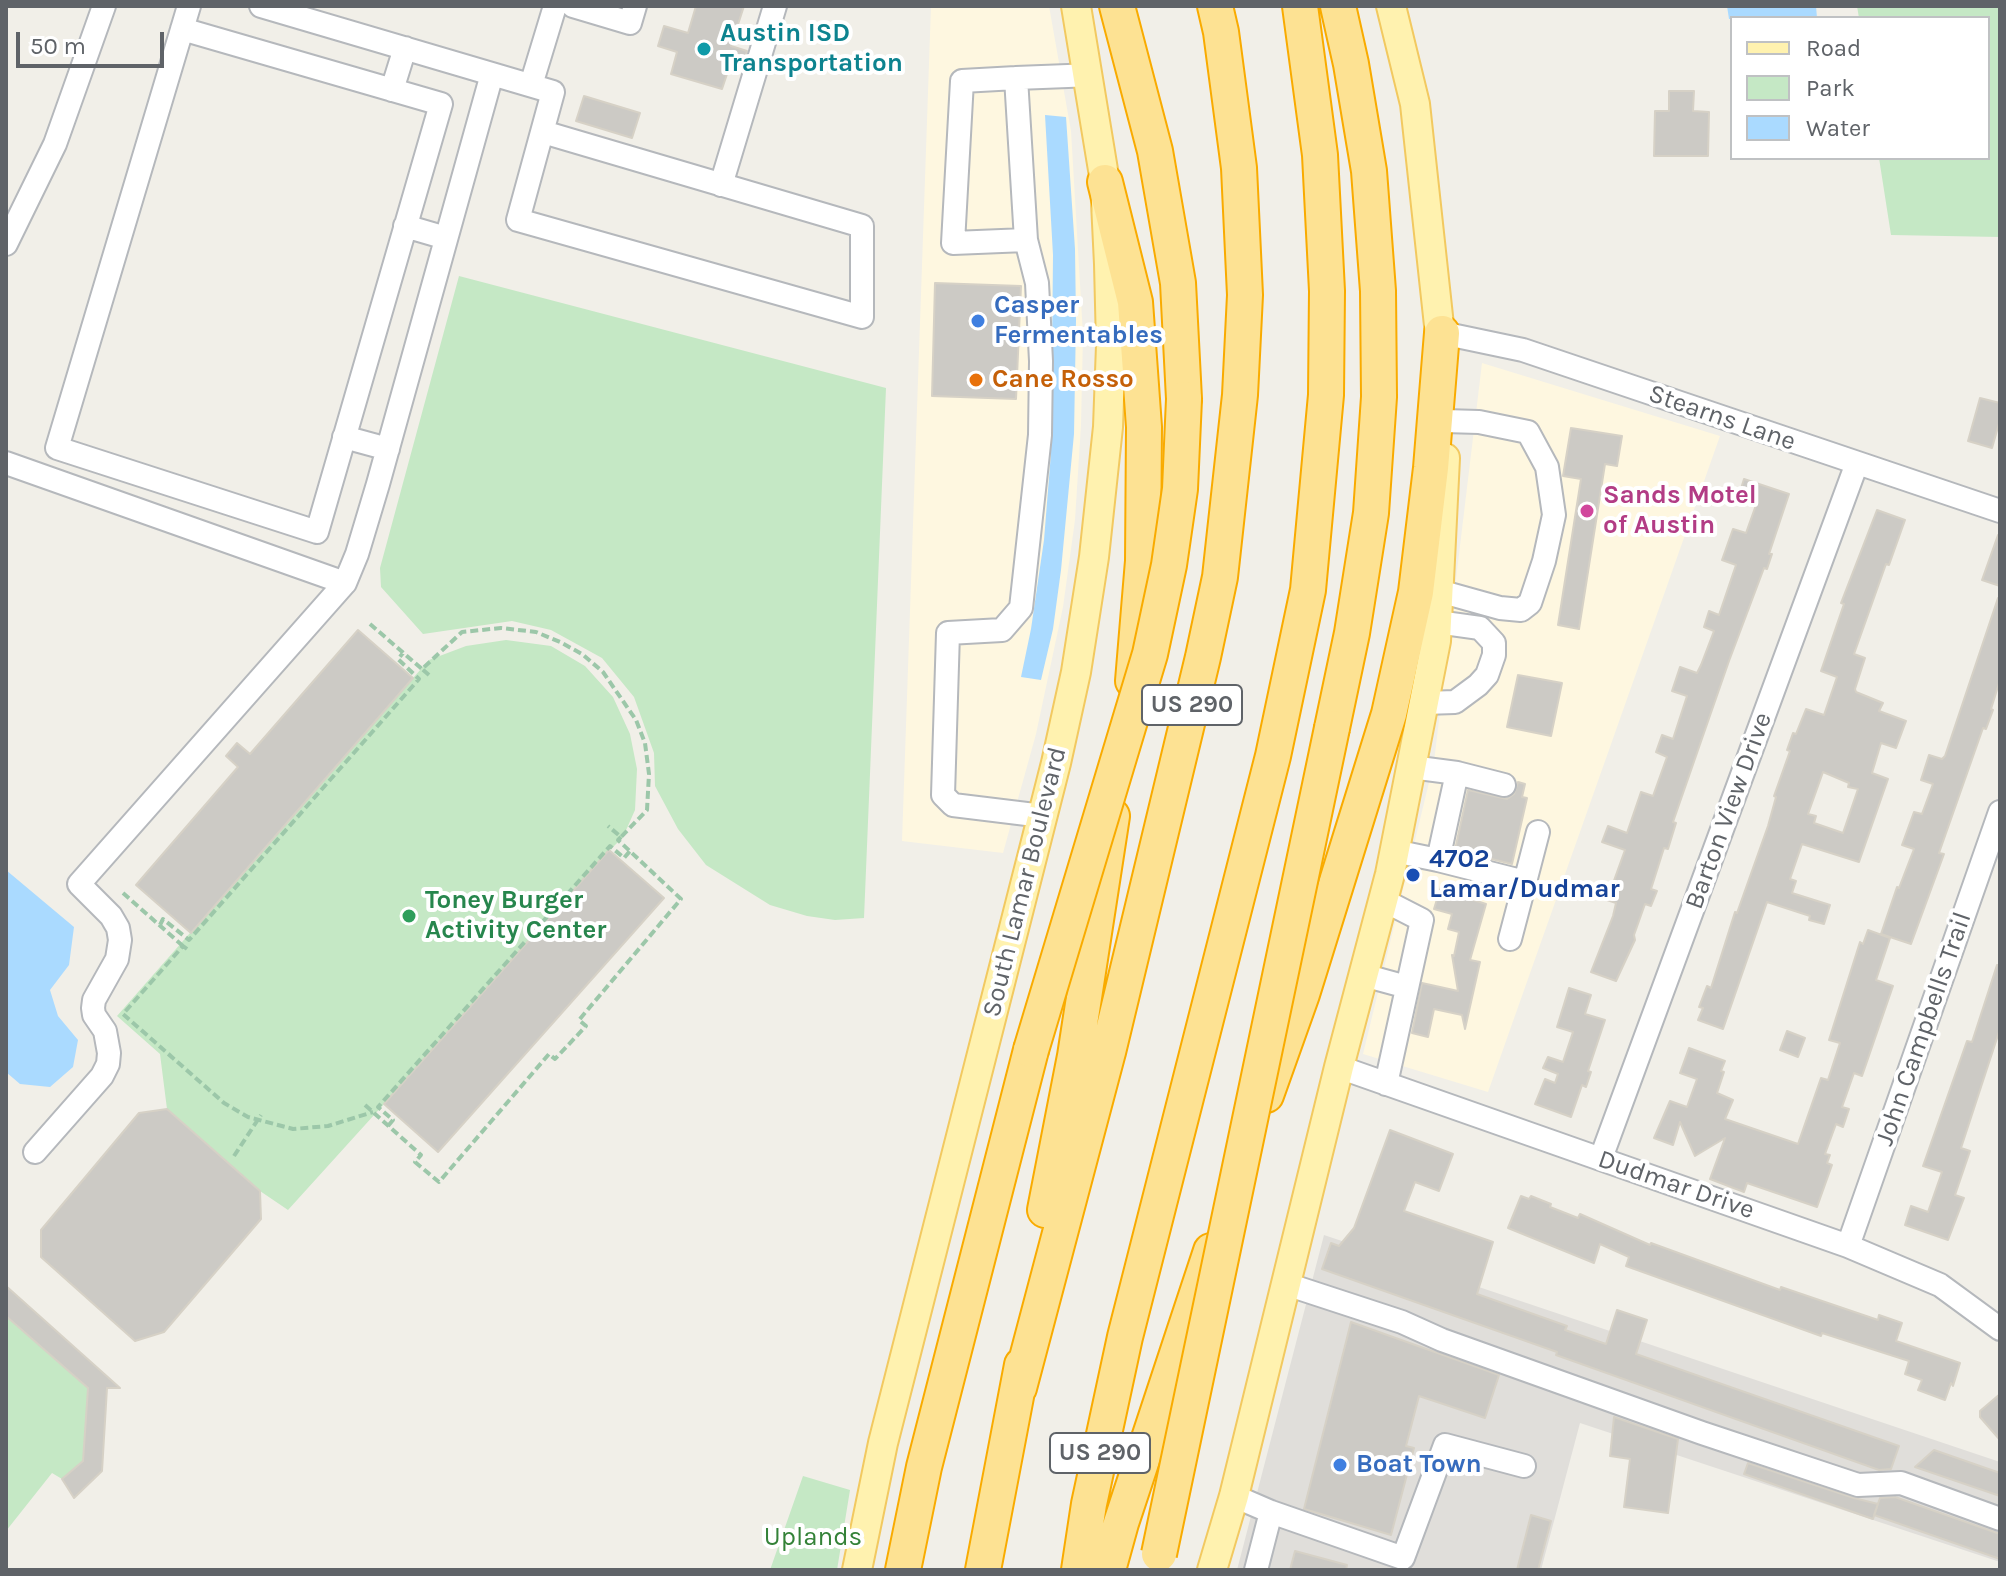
<!DOCTYPE html>
<style>
body{margin:0}
#map{position:relative;width:2006px;height:1576px;overflow:hidden;background:#f1efe8;font-family:Karla,sans-serif}
canvas{display:block}
.frame{position:absolute;inset:0;border:8px solid #5f6368;pointer-events:none}
.legend{position:absolute;left:1730px;top:16px;width:260px;height:144px;box-sizing:border-box;background:#fff;border:2px solid #bfc1c3;margin:0;padding:10px 14px;list-style:none;font-size:24px;color:#5f6368}
.legend li{display:flex;align-items:center;gap:16px;height:40px}
.legend b{width:40px;border:2px solid #bfc1c3}
.scale{position:absolute;left:16px;top:32px;width:148px;height:36px;box-sizing:border-box;border:4px solid #5f6368;border-top:0;padding-left:10px;font-size:24px;line-height:28px;white-space:nowrap;color:#5f6368;-webkit-text-stroke:6px #fff;paint-order:stroke}
</style>
<div id="map">
<canvas width="2006" height="1576"></canvas>
<div class="frame"></div>
<ul class="legend">
<li><b style="height:10px;background:#fff2af"></b>Road</li>
<li><b style="height:22px;background:#c5e8c5"></b>Park</li>
<li><b style="height:22px;background:#aadaff"></b>Water</li>
</ul>
<div class="scale">50 m</div>
</div>
<script>
const ctx = document.querySelector('canvas').getContext('2d');
ctx.lineJoin = 'round';
function fillPath(path, color) { ctx.fillStyle = color; ctx.fill(path, 'evenodd'); }
const poly = rows => new Path2D(rows.map(r => 'M' + r).join(''));
function trace(path, color, width, dash) { ctx.strokeStyle = color; ctx.lineWidth = width; ctx.lineCap = dash ? 'butt' : 'round'; ctx.setLineDash(dash || []); ctx.stroke(path); }
function label(font, color, halo, rows, align = 'center') {
  ctx.font = font + ' Karla,sans-serif'; ctx.lineWidth = 8; ctx.setLineDash([]); ctx.textBaseline = 'middle'; ctx.strokeStyle = halo; ctx.fillStyle = color; for (const [text, x, y, turn = 0] of rows) {
    ctx.save(); ctx.translate(x, y); ctx.rotate((+turn || 0) * Math.PI / 180); ctx.textAlign = isNaN(turn) ? turn : align; if (halo) ctx.strokeText(text, 0, 0); ctx.fillText(text, 0, 0); ctx.restore();
  }
}
const commercial = poly([
 [931,6,1049,6,1071,131,1083,335,1081,425,1075,520,1063,607,1036,734,1003,853,902,841],
 [1482,363,1720,436,1488,1092,1363,1054,1434,762]
]);
const industrial = poly([
 [1324,1235,2000,1462,2000,1562,1580,1423,1541,1570,1237,1570]
]);
const green = poly([
 [1857,6,2000,6,2000,237,1891,235,1879,158,1988,158,1988,18,1859,18],
 [459,276,886,388,864,918,835,920,807,916,770,905,706,865,678,829,655,786,654,753,634,697,602,658,551,630,512,621,423,634,381,587,380,568],
 [358,630,413,678,429,660,466,646,506,640,551,646,585,666,613,697,630,734,637,769,635,810,623,837,610,850,664,898,438,1152,384,1104,288,1210,260,1191,167,1109,160,1054,117,1016,190,933,136,885],
 [6,1316,88,1388,83,1461,62,1479,52,1473,6,1531],
 [803,1476,850,1490,837,1570,770,1570]
]);
const water = poly([
 [1718,6,1816,6,1817,18,1729,19,1727,6],
 [1045,115,1066,117,1075,249,1076,320,1074,434,1061,570,1053,629,1041,680,1021,677,1031,629,1044,540,1051,453,1053,255],
 [6,870,74,927,69,965,50,990,58,1016,78,1040,73,1067,50,1087,20,1084,6,1072]
]);
const building = poly([
 [696,6,744,6,731,46,747,51,741,71,729,68,722,89,671,74,677,52,658,46,664,26,688,33,696,6],
 [1669,91,1694,91,1693,111,1709,112,1708,156,1654,156,1655,111,1669,111,1669,91],
 [584,96,640,113,632,138,576,121,584,96],
 [935,283,1021,286,1016,399,932,396,935,283],
 [1980,398,2000,403,2000,420,1992,448,1968,441,1980,398],
 [1571,428,1622,436,1617,466,1605,464,1579,629,1558,625,1581,479,1563,476,1571,428],
 [1744,479,1789,494,1769,554,1772,554,1767,569,1764,568,1729,661,1673,822,1676,823,1668,849,1664,848,1651,889,1657,891,1651,906,1645,904,1634,935,1635,940,1616,981,1591,972,1613,916,1616,903,1607,900,1625,850,1602,842,1608,826,1627,833,1641,792,1653,796,1667,757,1656,752,1662,735,1673,739,1687,696,1672,691,1680,667,1697,673,1701,665,1714,631,1704,627,1709,611,1719,615,1736,565,1722,560,1733,529,1746,533,1756,505,1738,498,1744,479],
 [1877,510,1905,520,1889,565,1886,564,1854,654,1865,658,1855,689,1856,692,1883,703,1879,711,1906,721,1896,748,1881,743,1872,773,1888,779,1859,862,1802,844,1790,879,1796,881,1792,893,1830,905,1824,924,1809,920,1810,916,1767,902,1723,1029,1698,1020,1703,1008,1699,1007,1707,986,1711,988,1735,912,1737,913,1768,826,1776,797,1774,796,1790,751,1787,750,1793,733,1796,734,1806,709,1824,715,1837,677,1821,671,1844,604,1841,603,1877,510],
 [1823,772,1849,783,1848,787,1858,789,1843,833,1814,823,1816,816,1808,814,1823,772],
 [1998,535,2000,536,2000,586,1982,580,1998,535],
 [1998,598,2000,599,2000,680,1991,709,1993,710,1986,729,1983,728,1939,853,1944,854,1911,944,1881,934,1897,887,1899,888,1914,849,1902,845,1914,812,1922,814,1933,784,1921,780,1929,755,1942,759,1945,756,1998,598],
 [358,630,413,678,191,933,136,885,238,767,226,756,237,743,250,754,358,630],
 [1518,675,1562,683,1551,736,1507,727,1518,675],
 [1518,782,1525,784,1522,797,1527,798,1512,864,1455,850,1468,790,1507,799,1514,794,1518,782],
 [609,850,664,898,438,1152,384,1104,609,850],
 [1441,886,1459,892,1458,895,1486,904,1470,960,1480,962,1465,1029,1462,1015,1434,1009,1428,1037,1412,1033,1422,983,1458,991,1452,955,1454,956,1459,932,1448,929,1452,914,1434,909,1441,886],
 [1868,930,1890,938,1876,980,1893,986,1862,1076,1854,1073,1842,1107,1849,1109,1843,1127,1836,1124,1825,1154,1830,1155,1827,1163,1832,1165,1817,1207,1747,1183,1744,1192,1710,1179,1725,1138,1695,1156,1680,1122,1673,1145,1654,1138,1670,1101,1687,1107,1697,1079,1680,1073,1689,1048,1725,1061,1721,1071,1724,1072,1717,1093,1733,1100,1725,1119,1798,1144,1821,1078,1828,1080,1840,1043,1829,1040,1860,942,1863,944,1868,930],
 [1997,965,2000,966,2000,1029,1961,1148,1970,1151,1955,1195,1964,1198,1948,1240,1905,1225,1911,1206,1928,1212,1942,1172,1923,1166,1967,1041,1972,1042,1997,965],
 [1569,988,1591,995,1585,1014,1605,1020,1588,1071,1591,1072,1586,1087,1582,1085,1571,1117,1535,1104,1545,1079,1555,1083,1558,1074,1543,1068,1548,1057,1563,1062,1573,1032,1557,1027,1569,988],
 [1787,1031,1805,1038,1798,1057,1780,1050,1787,1031],
 [167,1109,260,1191,261,1219,164,1332,135,1341,41,1257,41,1230,139,1113,167,1109],
 [1390,1130,1453,1154,1439,1191,1415,1182,1404,1211,1493,1242,1477,1294,1567,1326,1565,1330,1606,1344,1617,1310,1647,1320,1636,1354,1899,1446,1891,1469,1879,1470,1556,1355,1557,1352,1322,1269,1331,1243,1339,1246,1354,1228,1390,1130],
 [1521,1196,1529,1199,1531,1196,1551,1204,1550,1207,1578,1218,1580,1214,1650,1245,1651,1243,1780,1290,1781,1287,1878,1320,1879,1315,1902,1323,1896,1341,1960,1363,1953,1386,1951,1383,1945,1400,1918,1390,1922,1380,1905,1374,1909,1361,1822,1333,1821,1336,1626,1266,1629,1257,1600,1244,1594,1263,1508,1228,1521,1196],
 [6,1286,120,1388,107,1388,102,1471,74,1498,62,1479,83,1461,88,1388,6,1316,6,1286],
 [1351,1322,1499,1375,1485,1418,1419,1396,1406,1446,1414,1448,1391,1535,1304,1509,1351,1322],
 [2000,1394,2000,1440,1980,1417,1980,1411,2000,1394],
 [1614,1417,1678,1439,1668,1513,1624,1507,1630,1459,1610,1456,1614,1417],
 [1934,1450,2000,1473,2000,1496,1915,1467,1934,1450],
 [1748,1463,1854,1498,1878,1504,1873,1519,1744,1474,1748,1463],
 [1895,1497,2000,1534,2000,1559,1874,1515,1880,1498,1895,1497],
 [1531,1515,1551,1521,1538,1570,1517,1570,1531,1515],
 [1295,1551,1347,1565,1346,1570,1290,1570,1295,1551]
]);
const path = poly([
 [370,624,422,669],
 [429,675,422,669,462,632,501,628,536,632,560,642,582,654,603,672,636,720,645,743,649,774,647,810,621,837,608,826],
 [123,893,183,946],
 [160,925,163,919,189,940,419,679,398,659,403,653],
 [187,949,183,946,123,1014,224,1103,248,1117,293,1129,328,1126,373,1112],
 [365,1105,421,1155,415,1162,439,1182,549,1054,555,1059,586,1026,579,1020,681,899,618,840,621,837],
 [388,1126,393,1120,378,1107,610,846,624,858,630,851],
 [234,1156,261,1115]
]);
const minor = poly([
 [261,6,553,92,518,220,862,317,862,226,543,132],
 [573,6,630,23,635,6],
 [182,29,441,104,317,532,57,448,189,6],
 [1016,78,1026,240,953,243,962,81,1016,78,1068,76,1089,75],
 [531,85,555,6],
 [392,90,405,48],
 [721,185,775,6],
 [405,226,446,238],
 [1026,240,1037,283,1041,361,1040,435,1021,608,1002,630,948,633,943,795,953,805,1043,816],
 [6,244,55,144,104,6],
 [1442,333,1523,350,2000,511],
 [344,437,388,449],
 [6,463,345,583],
 [1439,591,1500,608,1521,610,1530,603,1544,561,1554,515,1547,467,1528,432,1479,422,1444,421],
 [1424,703,1455,702,1478,685,1487,675,1494,655,1494,643,1480,628,1437,622],
 [1457,773,1504,785],
 [1394,851,1438,860,1457,773,1411,767],
 [1438,860,1525,882,1538,832],
 [1383,900,1422,920,1386,1084],
 [1510,939,1525,882],
 [1363,975,1407,987],
 [1339,1067,1848,1246,1940,1285,2000,1329],
 [35,1152,102,1076,108,1064,109,1053,105,1031,94,1015,93,1008,94,1000,117,959,120,940,118,928,111,916,79,884,345,583,357,554,378,484,492,74],
 [1601,1158,1857,463],
 [1848,1246,2000,812],
 [1286,1284,1402,1322,1442,1340,1702,1433,1858,1485,1901,1483,2000,1519],
 [1234,1496,1271,1512,1403,1558,1445,1445,1524,1466],
 [1256,1570,1271,1512]
]);
const major = poly([
 [1391,6,1415,104,1442,353],
 [857,1570,883,1443,1056,763,1076,672,1094,557,1108,427,1111,345,1109,264,1105,182,1076,6],
 [1212,1570,1234,1496,1339,1067,1390,874,1436,641,1445,458]
]);
const highway = poly([
 [1117,6,1155,151,1178,283,1184,399],
 [1105,182,1135,302,1144,427,1143,561,1133,681],
 [1332,728,1352,633,1371,513,1379,397,1378,291,1369,171,1351,64,1338,6],
 [1266,1095,1302,994,1389,714,1416,592,1431,468,1442,333],
 [1045,1210,1075,1056,1112,816],
 [1019,1388,1108,1052,1203,657,1220,577,1240,395,1245,295,1239,168,1221,32,1215,6],
 [903,1570,924,1467,1031,1050],
 [983,1570,1022,1365],
 [1079,1570,1089,1504,1125,1337,1273,756,1308,590,1326,395,1327,291,1320,155,1300,6],
 [1108,1570,1121,1523,1211,1251]
]);
const highwayBridge = poly([
 [1031,1050,1150,654,1169,565,1180,489,1184,399],
 [1159,1554,1332,728]
]);
const markers = [
 [704,49,8,"#0f9aa8"],
 [978,321,8,"#3f7fe0"],
 [976,380,8,"#e8710a"],
 [1587,511,8,"#d1479c"],
 [1413,875,8,"#1a4fb4"],
 [409,916,8,"#2e9e5b"],
 [1340,1465,8,"#3f7fe0"]
];
const shields = [
 [1192,705,100],
 [1100,1453,100]
];
const shieldNames = [
 ["US 290",1192,705],
 ["US 290",1100,1453]
];
const cultureNames = [
 ["Austin ISD",720,34],
 ["Transportation",720,64]
];
const shopNames = [
 ["Casper",994,306],
 ["Fermentables",994,336],
 ["Boat Town",1356,1465]
];
const foodNames = [
 ["Cane Rosso",992,380]
];
const streetNames = [
 ["Stearns Lane",1722,418,19],
 ["Barton View Drive",1729,811,-70],
 ["South Lamar Boulevard",1025,882,-76],
 ["John Campbells Trail",1924,1029,-71],
 ["Dudmar Drive",1676,1185,19]
];
const hotelNames = [
 ["Sands Motel",1603,496],
 ["of Austin",1603,526]
];
const transitNames = [
 ["4702",1429,860],
 ["Lamar/Dudmar",1429,890]
];
const leisureNames = [
 ["Toney Burger",425,901],
 ["Activity Center",425,931]
];
const parkNames = [
 ["Uplands",813,1538]
];
fillPath(commercial, '#fef7e0');
fillPath(industrial, '#e0deda');
fillPath(green, '#c5e8c5');
fillPath(water, '#aadaff');
fillPath(building, '#cccac5');
trace(building, '#d6d1c6', 2);
trace(minor, '#b5b8bc', 26);
trace(major, '#f2c960', 32);
trace(highway, '#f9ab00', 38);
trace(path, '#9cc7a9', 4, [8, 4]);
trace(minor, '#fff', 22);
trace(major, '#fff2af', 28);
trace(highway, '#fde293', 34);
trace(highwayBridge, '#f9ab00', 38, []);
trace(highwayBridge, '#fde293', 34);
for (const [x, y, r, color] of markers) { const dot = new Path2D(); dot.arc(x, y, r, 0, 2 * Math.PI); ctx.fillStyle = color; ctx.fill(dot); trace(dot, '#fff', 3); }
for (const [x, y, w] of shields) { const box = new Path2D(); box.roundRect(x - w / 2, y - 20, w, 40, 6); ctx.fillStyle = '#fff'; ctx.fill(box); trace(box, '#5f6368', 2); }
label('bold 24px', '#5f6368', null, shieldNames);
label('bold 26px', '#0d838f', '#fff', cultureNames, 'left');
label('bold 26px', '#366cbe', '#fff', shopNames, 'left');
label('bold 26px', '#c56008', '#fff', foodNames, 'left');
label('26px', '#5f6368', '#fff', streetNames);
label('bold 26px', '#b23c85', '#fff', hotelNames, 'left');
label('bold 26px', '#164399', '#fff', transitNames, 'left');
label('bold 26px', '#27864d', '#fff', leisureNames, 'left');
label('26px', '#348238', '#fff', parkNames);
</script>
